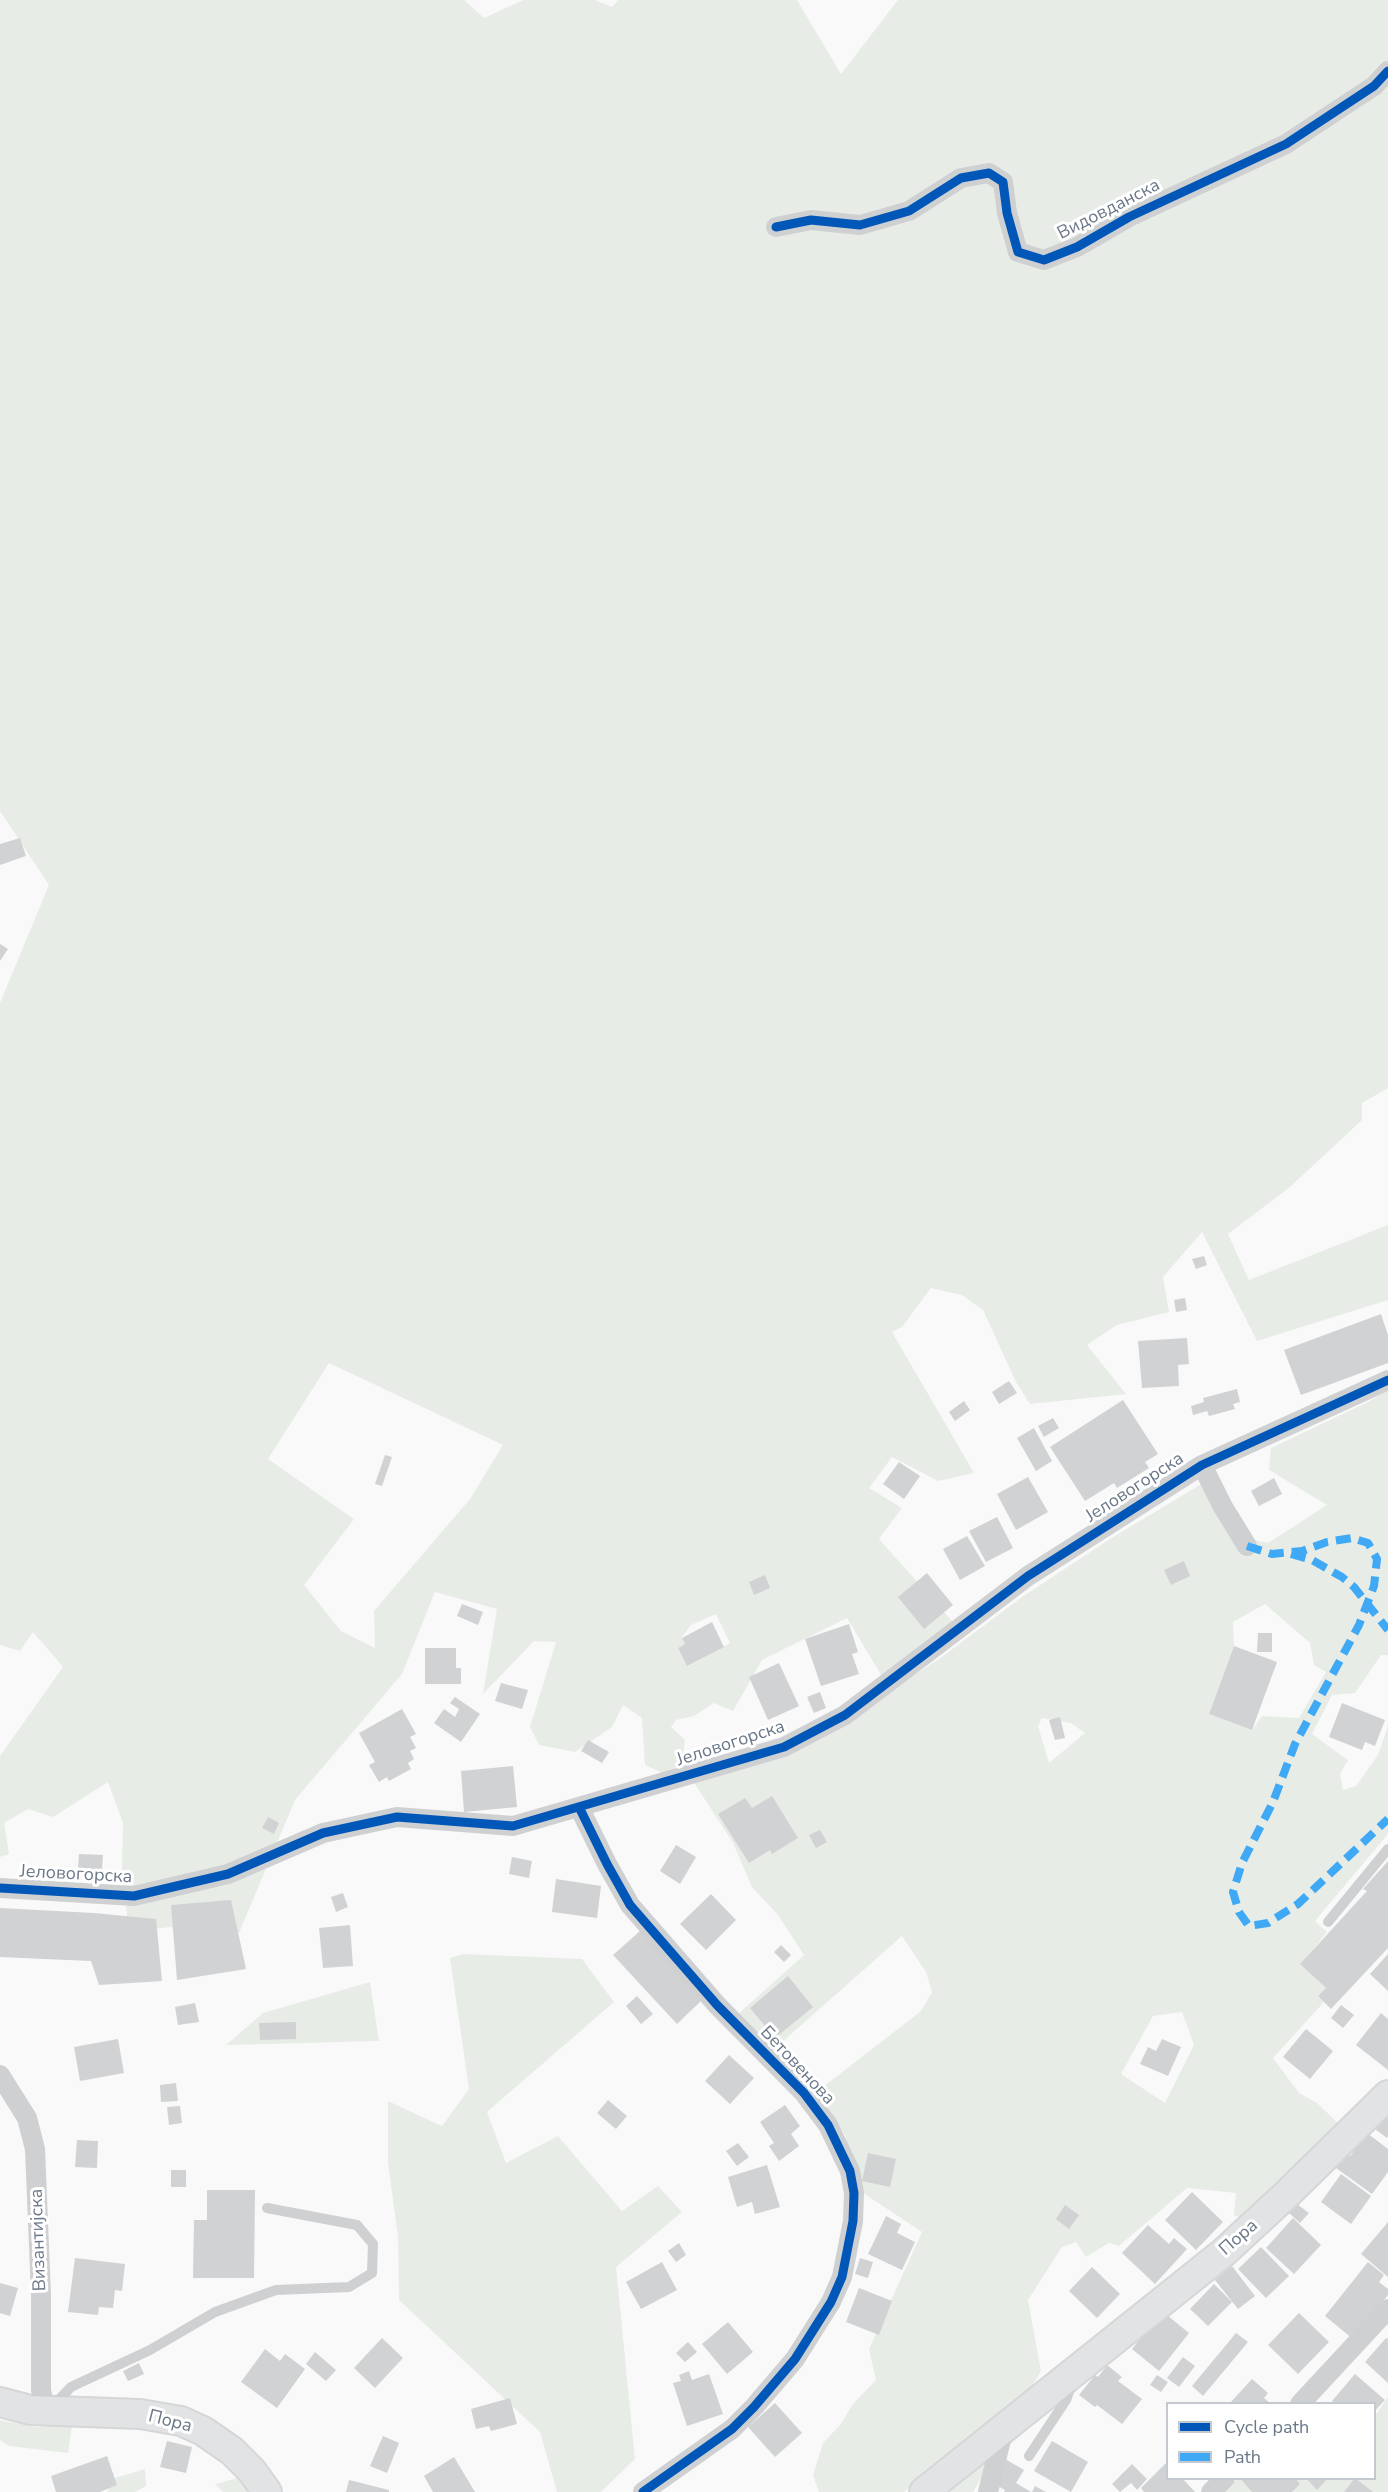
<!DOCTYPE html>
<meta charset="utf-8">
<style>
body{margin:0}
#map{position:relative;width:1388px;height:2492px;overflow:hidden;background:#f9f9f9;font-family:"Nunito Sans",sans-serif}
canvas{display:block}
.legend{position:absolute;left:1166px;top:2402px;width:210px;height:78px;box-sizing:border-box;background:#fff;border:2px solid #c3c9cf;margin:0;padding:8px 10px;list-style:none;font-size:18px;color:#6a7888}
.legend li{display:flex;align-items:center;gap:12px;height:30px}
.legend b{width:30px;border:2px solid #c3c9cf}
</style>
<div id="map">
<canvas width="1388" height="2492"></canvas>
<ul class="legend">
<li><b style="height:8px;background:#0057b8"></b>Cycle path</li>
<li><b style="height:8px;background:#3fa9f5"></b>Path</li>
</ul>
</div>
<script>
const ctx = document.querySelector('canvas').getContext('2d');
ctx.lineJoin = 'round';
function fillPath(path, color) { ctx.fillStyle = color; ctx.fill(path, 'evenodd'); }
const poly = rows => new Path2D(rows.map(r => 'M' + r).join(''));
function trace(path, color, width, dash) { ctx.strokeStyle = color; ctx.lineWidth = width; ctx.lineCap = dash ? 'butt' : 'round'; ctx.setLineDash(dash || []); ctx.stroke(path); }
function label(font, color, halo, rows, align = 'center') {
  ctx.font = font + ' "Nunito Sans",sans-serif'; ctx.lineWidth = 6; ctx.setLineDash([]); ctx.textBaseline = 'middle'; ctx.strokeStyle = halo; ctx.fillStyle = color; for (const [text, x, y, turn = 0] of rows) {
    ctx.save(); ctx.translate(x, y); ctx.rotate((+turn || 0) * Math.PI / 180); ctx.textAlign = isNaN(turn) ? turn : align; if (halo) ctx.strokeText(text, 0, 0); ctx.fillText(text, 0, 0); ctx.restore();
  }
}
const green = poly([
 [0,0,464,0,484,18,523,0,595,0,612,7,618,0,797,0,841,74,898,0,1388,0,1388,1088,1362,1103,1362,1120,1290,1187,1228,1234,1249,1280,1388,1225,1388,1300,1257,1341,1202,1232,1163,1277,1169,1312,1117,1325,1087,1345,1126,1394,1030,1404,1016,1382,983,1310,962,1295,931,1288,902,1327,892,1332,974,1473,938,1481,892,1457,869,1488,902,1508,879,1539,953,1622,883,1678,847,1618,762,1660,733,1711,714,1703,694,1716,676,1720,671,1727,685,1740,682,1763,800,1749,939,1659,1022,1597,1110,1539,1203,1483,1250,1539,1268,1543,1327,1505,1269,1470,1271,1448,1368,1402,1388,1390,1388,1655,1381,1655,1355,1693,1332,1695,1312,1734,1348,1760,1340,1774,1343,1790,1356,1786,1378,1755,1388,1726,1388,1834,1315,1921,1327,1932,1301,1964,1326,1988,1318,1996,1324,2002,1273,2058,1299,2093,1317,2103,1340,2125,1245,2220,1234,2215,1236,2193,1187,2188,1119,2246,1109,2243,1086,2257,1076,2242,1062,2247,1028,2300,1041,2371,973,2492,936,2492,921,2478,904,2492,819,2492,813,2475,823,2443,841,2424,852,2405,876,2380,869,2349,922,2232,863,2193,844,2133,814,2094,921,2011,932,1992,926,1972,902,1936,772,2051,737,2015,804,1955,778,1915,752,1887,733,1843,682,1764,665,1774,645,1765,642,1718,623,1705,612,1727,575,1752,539,1745,530,1727,556,1642,534,1641,483,1694,497,1609,435,1592,402,1674,295,1800,239,1933,195,1924,129,1932,122,1873,123,1823,108,1782,53,1817,28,1809,4,1823,9,1854,0,1857,0,1756,63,1667,33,1632,20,1651,0,1645,0,1003,49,885,0,811],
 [329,1363,503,1445,470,1499,374,1611,375,1648,341,1631,304,1585,354,1519,268,1459],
 [1265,1604,1310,1643,1314,1665,1326,1672,1299,1718,1262,1716,1252,1730,1209,1714,1234,1646,1233,1622],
 [716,1614,730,1643,688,1666,678,1648,685,1644,682,1637,691,1625],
 [1042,1718,1071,1723,1085,1733,1049,1763,1038,1726],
 [1182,2012,1194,2045,1165,2103,1121,2074,1153,2016],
 [464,1954,582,1959,614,2002,487,2112,506,2163,558,2136,622,2211,658,2186,682,2212,616,2267,635,2459,601,2492,557,2492,540,2432,399,2300,398,2237,388,2163,388,2101,442,2126,469,2089,450,1958],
 [370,1982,379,2041,226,2045,263,2013],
 [1388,2397,1388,2492,1223,2492,1237,2479,1374,2478,1375,2416],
 [0,2420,35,2427,72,2425,68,2453,9,2446,0,2440],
 [145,2469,146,2486,135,2492,107,2492,115,2478],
 [238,2478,250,2492,223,2492,215,2484]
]);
const building = poly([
 [20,838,26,856,0,865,0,844],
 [0,944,8,949,0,961],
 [1204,1256,1207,1265,1196,1269,1192,1259],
 [1185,1298,1187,1310,1176,1312,1174,1300],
 [1381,1314,1388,1335,1388,1363,1301,1395,1284,1350],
 [1187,1338,1189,1364,1178,1365,1179,1386,1142,1388,1138,1341],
 [1009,1381,1017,1393,999,1404,992,1392],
 [1237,1389,1240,1402,1233,1404,1235,1409,1209,1416,1207,1411,1193,1415,1191,1406,1204,1402,1203,1398],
 [1123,1400,1158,1454,1145,1462,1149,1468,1117,1488,1114,1483,1085,1501,1050,1447],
 [964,1401,970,1410,955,1421,949,1412],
 [1053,1418,1059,1428,1044,1437,1038,1426],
 [1034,1428,1052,1461,1036,1471,1017,1438],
 [385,1455,392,1457,382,1486,375,1484],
 [899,1462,920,1476,904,1499,883,1484],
 [1028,1477,1048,1512,1016,1530,997,1494],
 [1274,1478,1282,1494,1259,1506,1251,1491],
 [997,1517,1013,1548,986,1562,969,1531],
 [967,1536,985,1566,960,1580,943,1549],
 [1184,1561,1190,1576,1171,1585,1164,1570],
 [927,1573,953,1605,924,1629,898,1597],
 [765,1575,770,1588,754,1595,749,1582],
 [462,1604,483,1612,478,1625,457,1616],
 [712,1622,724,1647,687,1666,678,1648,685,1644,682,1638],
 [849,1624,858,1652,852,1654,859,1674,821,1686,805,1639],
 [1258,1633,1272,1633,1272,1652,1257,1652],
 [1234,1646,1277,1662,1252,1730,1209,1714],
 [425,1648,456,1648,456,1668,461,1668,461,1684,425,1684],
 [779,1663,799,1706,768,1720,749,1677],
 [501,1683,528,1690,522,1709,495,1701],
 [820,1692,826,1708,814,1713,807,1697],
 [455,1697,480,1714,461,1742,434,1723,444,1709,455,1717,459,1709,450,1703],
 [1342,1703,1385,1720,1375,1746,1365,1742,1362,1750,1329,1737],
 [402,1709,416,1734,410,1737,416,1748,410,1751,414,1759,408,1763,411,1769,389,1781,387,1777,379,1782,369,1765,375,1762,359,1733],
 [1060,1717,1065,1738,1055,1740,1049,1720],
 [588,1740,609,1752,602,1763,581,1751],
 [513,1766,517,1807,464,1812,461,1771],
 [772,1796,798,1838,772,1854,770,1850,749,1863,718,1814,745,1798,752,1808],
 [268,1817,279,1823,274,1834,262,1828],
 [820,1830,827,1842,816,1848,809,1835],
 [676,1845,696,1857,680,1884,660,1871],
 [79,1854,103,1855,102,1870,78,1868],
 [512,1857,532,1861,529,1878,509,1874],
 [1388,1861,1388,1948,1331,2009,1318,1996,1326,1988,1300,1964,1367,1891,1363,1889],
 [556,1879,601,1886,597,1918,552,1912],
 [343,1893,348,1907,336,1912,331,1897],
 [711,1894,736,1920,706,1950,680,1924],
 [231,1900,246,1969,177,1980,171,1905],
 [0,1908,94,1913,156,1919,162,1981,99,1985,91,1961,0,1957],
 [350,1925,353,1966,323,1968,319,1928],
 [640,1931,703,1999,677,2024,613,1955],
 [781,1945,791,1955,784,1962,774,1952],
 [1388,1954,1388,1991,1370,1974],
 [788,1976,813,2007,775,2038,750,2008],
 [637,1996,653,2014,641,2024,626,2006],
 [195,2003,199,2022,178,2025,175,2007],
 [1341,2005,1354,2015,1343,2028,1331,2018],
 [1381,2013,1388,2019,1388,2070,1356,2045],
 [296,2022,296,2039,260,2040,259,2023],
 [1306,2029,1333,2051,1310,2079,1283,2057],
 [118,2039,124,2073,80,2081,74,2047],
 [1162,2039,1181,2047,1168,2076,1140,2064,1148,2047,1156,2051],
 [729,2055,754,2078,730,2104,705,2081],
 [176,2083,178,2101,161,2102,160,2085],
 [608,2100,627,2116,616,2129,597,2113],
 [785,2105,800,2126,791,2134,799,2146,779,2161,769,2146,774,2143,760,2122],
 [180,2106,182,2123,169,2125,167,2107],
 [1388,2112,1388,2136,1387,2138,1375,2129],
 [1367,2133,1388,2149,1388,2172,1372,2194,1336,2168,1347,2153,1350,2156],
 [77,2140,98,2141,97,2168,75,2167],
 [738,2143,749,2157,737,2166,726,2151],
 [868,2153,896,2159,890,2187,862,2181],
 [767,2165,780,2207,755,2214,752,2202,737,2207,728,2177],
 [171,2170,186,2170,186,2187,171,2187],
 [1341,2174,1371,2196,1351,2224,1321,2202],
 [207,2190,255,2190,254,2278,193,2278,194,2220,207,2220],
 [1192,2192,1223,2222,1196,2250,1165,2220],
 [1297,2204,1309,2213,1300,2223,1289,2213],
 [1065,2205,1079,2215,1069,2229,1056,2219],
 [886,2216,901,2224,897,2233,915,2242,902,2270,868,2254],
 [1293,2218,1321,2245,1294,2274,1266,2248],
 [1388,2222,1388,2277,1361,2254],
 [1148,2225,1169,2244,1174,2238,1187,2249,1155,2284,1122,2253],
 [679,2243,686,2255,676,2262,668,2251],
 [1261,2247,1289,2276,1266,2298,1238,2269],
 [75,2258,125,2264,122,2291,115,2290,113,2308,99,2307,98,2315,68,2312],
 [860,2258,873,2262,868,2278,855,2274],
 [662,2262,677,2290,641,2309,626,2282],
 [1368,2262,1384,2275,1379,2282,1388,2289,1388,2295,1353,2339,1325,2316],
 [1232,2266,1255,2296,1238,2309,1215,2280],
 [1092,2267,1120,2294,1097,2318,1069,2291],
 [0,2283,18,2288,10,2316,0,2313],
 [1214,2284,1232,2302,1208,2326,1190,2309],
 [859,2288,892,2301,879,2335,846,2322],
 [1162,2311,1189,2333,1159,2371,1132,2349],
 [1299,2313,1329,2342,1298,2374,1268,2345],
 [728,2322,753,2352,727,2374,702,2344],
 [1236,2333,1248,2342,1203,2396,1192,2386],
 [382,2338,403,2358,375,2388,354,2368],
 [1386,2338,1388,2339,1388,2383,1365,2362],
 [688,2342,697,2352,685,2362,676,2353],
 [265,2349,280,2361,285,2354,305,2369,277,2408,241,2382],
 [315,2352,336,2370,326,2381,306,2364],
 [1183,2357,1195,2366,1179,2387,1167,2378],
 [139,2363,144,2374,128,2381,123,2371],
 [1107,2365,1122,2377,1118,2381,1142,2399,1122,2424,1097,2405,1095,2407,1079,2395,1095,2375,1098,2377],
 [689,2371,692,2380,709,2374,723,2414,687,2426,673,2383,681,2381,679,2375],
 [1355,2374,1385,2400,1374,2412,1374,2403,1335,2403,1332,2401],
 [1157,2375,1168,2382,1161,2392,1150,2385],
 [1252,2379,1268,2393,1264,2398,1270,2403,1230,2403],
 [510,2398,517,2424,491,2431,489,2426,476,2429,471,2409],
 [775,2403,802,2433,775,2457,748,2427],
 [383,2436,399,2443,387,2473,370,2466],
 [167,2441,192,2447,186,2473,160,2467],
 [1052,2441,1088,2462,1071,2492,1034,2471],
 [107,2456,117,2485,100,2492,56,2492,51,2476],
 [454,2457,475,2492,433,2492,424,2476],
 [1005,2459,1024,2470,1016,2483,1031,2492,1004,2492,1005,2490,998,2486],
 [1167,2462,1167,2478,1182,2478,1195,2492,1144,2492,1141,2488],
 [1132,2464,1147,2479,1137,2490,1131,2483,1120,2492,1112,2484],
 [1240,2478,1295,2478,1300,2484,1292,2492,1252,2492],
 [1306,2478,1328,2478,1317,2490],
 [1355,2478,1373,2492,1344,2492],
 [349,2480,389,2490,389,2492,346,2492],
 [1035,2486,1046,2492,1032,2492]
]);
const lane = poly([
 [1328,1922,1388,1849],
 [52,2407,71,2387,150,2350,215,2312,276,2290,349,2287,372,2273,373,2244,357,2225,267,2208],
 [1029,2456,1066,2400,1072,2384]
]);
const street = poly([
 [776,227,811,220,860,225,909,211,961,178,989,173,1003,182,1007,213,1018,252,1044,260,1077,247,1129,217,1286,144,1374,86,1388,71],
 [1202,1465,1223,1507,1247,1546],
 [579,1807,607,1864,630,1905,717,2005,804,2093,828,2125,850,2171,854,2193,853,2221,842,2277,831,2302,795,2359,754,2407,732,2429,643,2492],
 [0,1888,134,1896,228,1874,323,1833,397,1817,513,1826,784,1747,845,1715,1028,1576,1202,1465,1388,1380],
 [0,2075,27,2118,35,2149,41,2295,41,2390,44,2405,48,2411],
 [1300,2404,1388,2309],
 [988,2492,1004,2428],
 [1211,2492,1225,2478]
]);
const secondary = poly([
 [0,2402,30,2410,140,2414,181,2421,203,2431,232,2451,252,2471,267,2492],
 [924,2492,1223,2253,1287,2194,1388,2095]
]);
const quiet = poly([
 [1247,1546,1272,1554,1302,1551,1327,1542,1352,1538,1368,1543,1377,1559,1374,1586,1359,1625,1295,1744,1273,1802,1242,1863,1233,1892,1239,1912,1249,1926,1268,1923,1298,1904,1388,1819],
 [1291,1554,1312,1560,1342,1577,1354,1587,1388,1630]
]);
const cycleway = poly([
 [776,227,811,220,860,225,909,211,961,178,989,173,1003,182,1007,213,1018,252,1044,260,1077,247,1129,217,1286,144,1374,86,1388,71],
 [579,1807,607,1864,630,1905,717,2005,804,2093,828,2125,850,2171,854,2193,853,2221,842,2277,831,2302,795,2359,754,2407,732,2429,643,2492],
 [0,1888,134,1896,228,1874,323,1833,397,1817,513,1826,784,1747,845,1715,1028,1576,1202,1465,1388,1380]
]);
const streetNames = [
 ["Видовданска",1109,210,-27],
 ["Јеловогорска",1135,1488,-33],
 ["Јеловогорска",731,1744,-18],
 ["Јеловогорска",76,1875,3],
 ["Бетовенова",797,2066,47],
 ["Пора",1239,2238,-41],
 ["Византијска",39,2240,-92],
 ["Пора",170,2422,14]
];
fillPath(green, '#e8ece7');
fillPath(building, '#d0d2d3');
trace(secondary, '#d5d6d7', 32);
trace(lane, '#cfd0d2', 10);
trace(street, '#cfd0d2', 20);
trace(secondary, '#e2e3e4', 28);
trace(quiet, '#3fa9f5', 8, [15, 8]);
trace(cycleway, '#0057b8', 9);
label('18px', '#6a7888', '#fff', streetNames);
</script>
